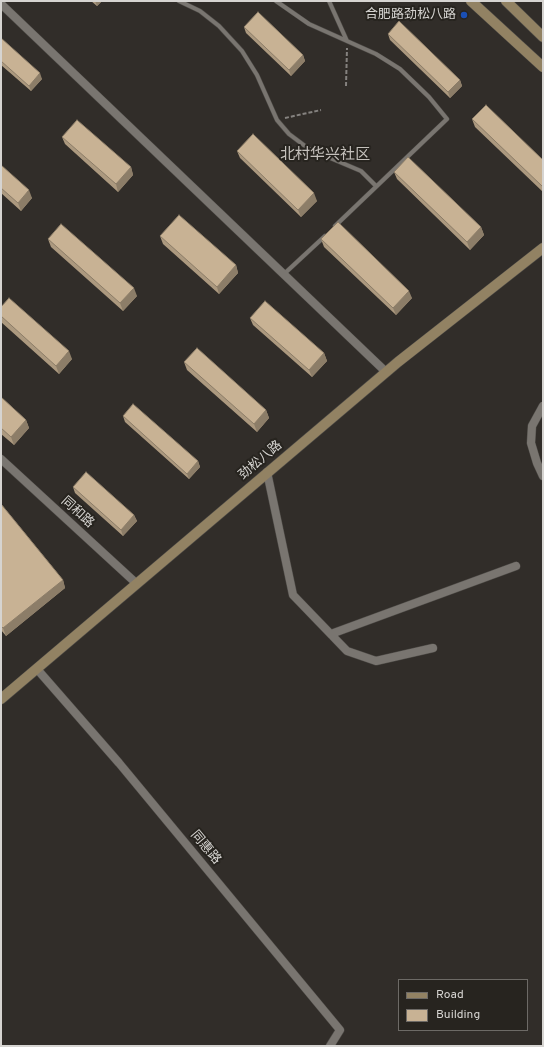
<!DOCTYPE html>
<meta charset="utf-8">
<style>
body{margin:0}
#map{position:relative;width:544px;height:1047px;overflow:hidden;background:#312d29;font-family:Overpass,sans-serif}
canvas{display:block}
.frame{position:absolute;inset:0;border:2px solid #d6d4d1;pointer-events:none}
.legend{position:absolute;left:398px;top:979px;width:130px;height:52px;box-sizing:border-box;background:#27241f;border:1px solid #6d6a66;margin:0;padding:5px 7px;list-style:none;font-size:12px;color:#d6d4d1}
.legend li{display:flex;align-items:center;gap:8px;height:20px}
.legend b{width:20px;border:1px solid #6d6a66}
</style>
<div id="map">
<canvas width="544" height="1047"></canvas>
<div class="frame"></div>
<ul class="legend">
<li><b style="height:5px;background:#928263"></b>Road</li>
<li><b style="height:11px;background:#c8b294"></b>Building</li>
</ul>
</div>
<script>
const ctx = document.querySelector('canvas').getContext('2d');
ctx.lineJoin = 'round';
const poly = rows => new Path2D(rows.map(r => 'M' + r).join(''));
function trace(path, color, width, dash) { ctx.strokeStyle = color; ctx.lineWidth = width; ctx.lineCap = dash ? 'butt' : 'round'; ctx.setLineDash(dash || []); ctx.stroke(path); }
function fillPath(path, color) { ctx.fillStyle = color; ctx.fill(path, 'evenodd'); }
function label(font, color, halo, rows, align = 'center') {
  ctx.font = font + ' Overpass,"Noto Sans SC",sans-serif'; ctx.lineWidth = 4; ctx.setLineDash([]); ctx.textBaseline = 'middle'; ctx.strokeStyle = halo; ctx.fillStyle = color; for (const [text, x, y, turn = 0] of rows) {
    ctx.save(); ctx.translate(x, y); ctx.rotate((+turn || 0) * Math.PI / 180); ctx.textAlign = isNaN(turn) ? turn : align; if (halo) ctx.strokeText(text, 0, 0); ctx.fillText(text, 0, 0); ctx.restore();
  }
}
const path = poly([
 [346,86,347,48],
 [285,118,321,110]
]);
const lane = poly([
 [179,1,200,11,219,26,242,51,257,75,277,120,289,134,309,149,361,171,376,186],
 [276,1,309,24,376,54,400,69,429,97,447,119,335,226],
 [329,1,347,41],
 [284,274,325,236]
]);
const street = poly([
 [1,4,386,372],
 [543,406,532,426,531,443,537,463,543,476],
 [1,459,137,584],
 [267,472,293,595,347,651,376,661,433,648],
 [331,634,516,566],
 [37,669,119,763,340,1030,330,1046]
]);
const secondary = poly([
 [471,1,543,67],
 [506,1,543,37],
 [1,699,398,362,543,248]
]);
const wall = poly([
 [91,1,102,1,97,6],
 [244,27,303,55,305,61,291,76,246,33],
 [388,34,460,80,462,86,450,98,390,40],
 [1,38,42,79,31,91,1,65],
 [472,119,543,160,543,192,475,127],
 [62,137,131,167,133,175,118,192,65,144],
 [237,151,317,201,301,217,240,158],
 [1,165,32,198,21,211,1,193],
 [394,172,481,227,484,235,470,250,397,179],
 [160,236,236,265,238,273,219,294,163,244],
 [48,239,137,296,123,311,51,247],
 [321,239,412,298,396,315,324,247],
 [1,307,72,359,59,374,1,322],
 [250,318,324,353,327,361,312,377,253,325],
 [184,362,266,410,269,418,257,432,187,370],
 [1,397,26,420,29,428,14,445,1,434],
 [123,416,198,461,200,467,189,479,125,422],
 [73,487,134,515,137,521,123,536,75,493],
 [1,504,63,580,65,588,6,636,1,630]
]);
const shadedWall = poly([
 [95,1,102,1,97,6],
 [303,55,305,61,291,76,289,70],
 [40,73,42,79,31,91,29,86],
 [460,80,462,86,450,98,448,92],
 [131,167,133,175,118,192,116,184],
 [29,190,32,198,21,211,18,203],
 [314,193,317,201,301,217,298,210],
 [481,227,484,235,470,250,467,242],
 [236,265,238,273,219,294,217,287],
 [134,288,137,296,123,311,120,303],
 [409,291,412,298,396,315,393,308],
 [69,351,72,359,59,374,56,366],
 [324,353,327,361,312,377,309,370],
 [266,410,269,418,257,432,254,424],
 [26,420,29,428,14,445,11,437],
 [198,461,200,467,189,479,187,474],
 [134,515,137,521,123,536,121,530],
 [63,580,65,588,6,636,3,628]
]);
const building = poly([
 [258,12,303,55,289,70,244,27,258,12],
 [399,21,460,80,448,92,388,34,399,21],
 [1,38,40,73,29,86,1,61,1,38],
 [486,105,543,160,543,186,542,186,472,119,486,105],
 [77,120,131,167,116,184,62,137,77,120],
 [253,134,314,193,298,210,237,151,253,134],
 [408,157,481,227,467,242,394,172,408,157],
 [1,165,29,190,18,203,1,188,1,165],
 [179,215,236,265,217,287,160,236,179,215],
 [338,222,409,291,393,308,321,239,338,222],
 [61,224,134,288,120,303,48,239,61,224],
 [9,298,69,351,56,366,1,316,1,307,9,298],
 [265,301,324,353,309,370,250,318,265,301],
 [197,348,266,410,254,424,184,362,197,348],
 [1,397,26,420,11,437,1,428,1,397],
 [133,404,198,461,187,474,123,416,133,404],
 [86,472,134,515,121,530,73,487,86,472],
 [1,504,63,580,3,628,1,626,1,504]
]);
const markers = [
 [464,15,4,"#1a4fb4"]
];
const poiNames = [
 ["合肥路劲松八路",456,15]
];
const streetNames = [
 ["劲松八路",261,461,-40],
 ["同和路",77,513,42],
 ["同惠路",205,848,50]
];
const quarterNames = [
 ["北村华兴社区",325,156]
];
trace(lane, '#4e4b47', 5);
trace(street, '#4e4b47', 9);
trace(secondary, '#4e4b47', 11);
trace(path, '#85827f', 2, [4, 2]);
trace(lane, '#797570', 4);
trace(street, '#797570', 8);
trace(secondary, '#928263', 10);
fillPath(wall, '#ac997f');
fillPath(shadedWall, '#8c7d68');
fillPath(building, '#c8b294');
trace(building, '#8c7d68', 1);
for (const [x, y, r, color] of markers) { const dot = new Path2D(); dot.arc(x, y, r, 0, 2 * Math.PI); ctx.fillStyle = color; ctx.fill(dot); trace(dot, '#27241f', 1.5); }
label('13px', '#d6d4d1', '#27241f', poiNames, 'right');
label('13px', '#d6d4d1', '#27241f', streetNames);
label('15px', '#c5c1bc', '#27241f', quarterNames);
</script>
